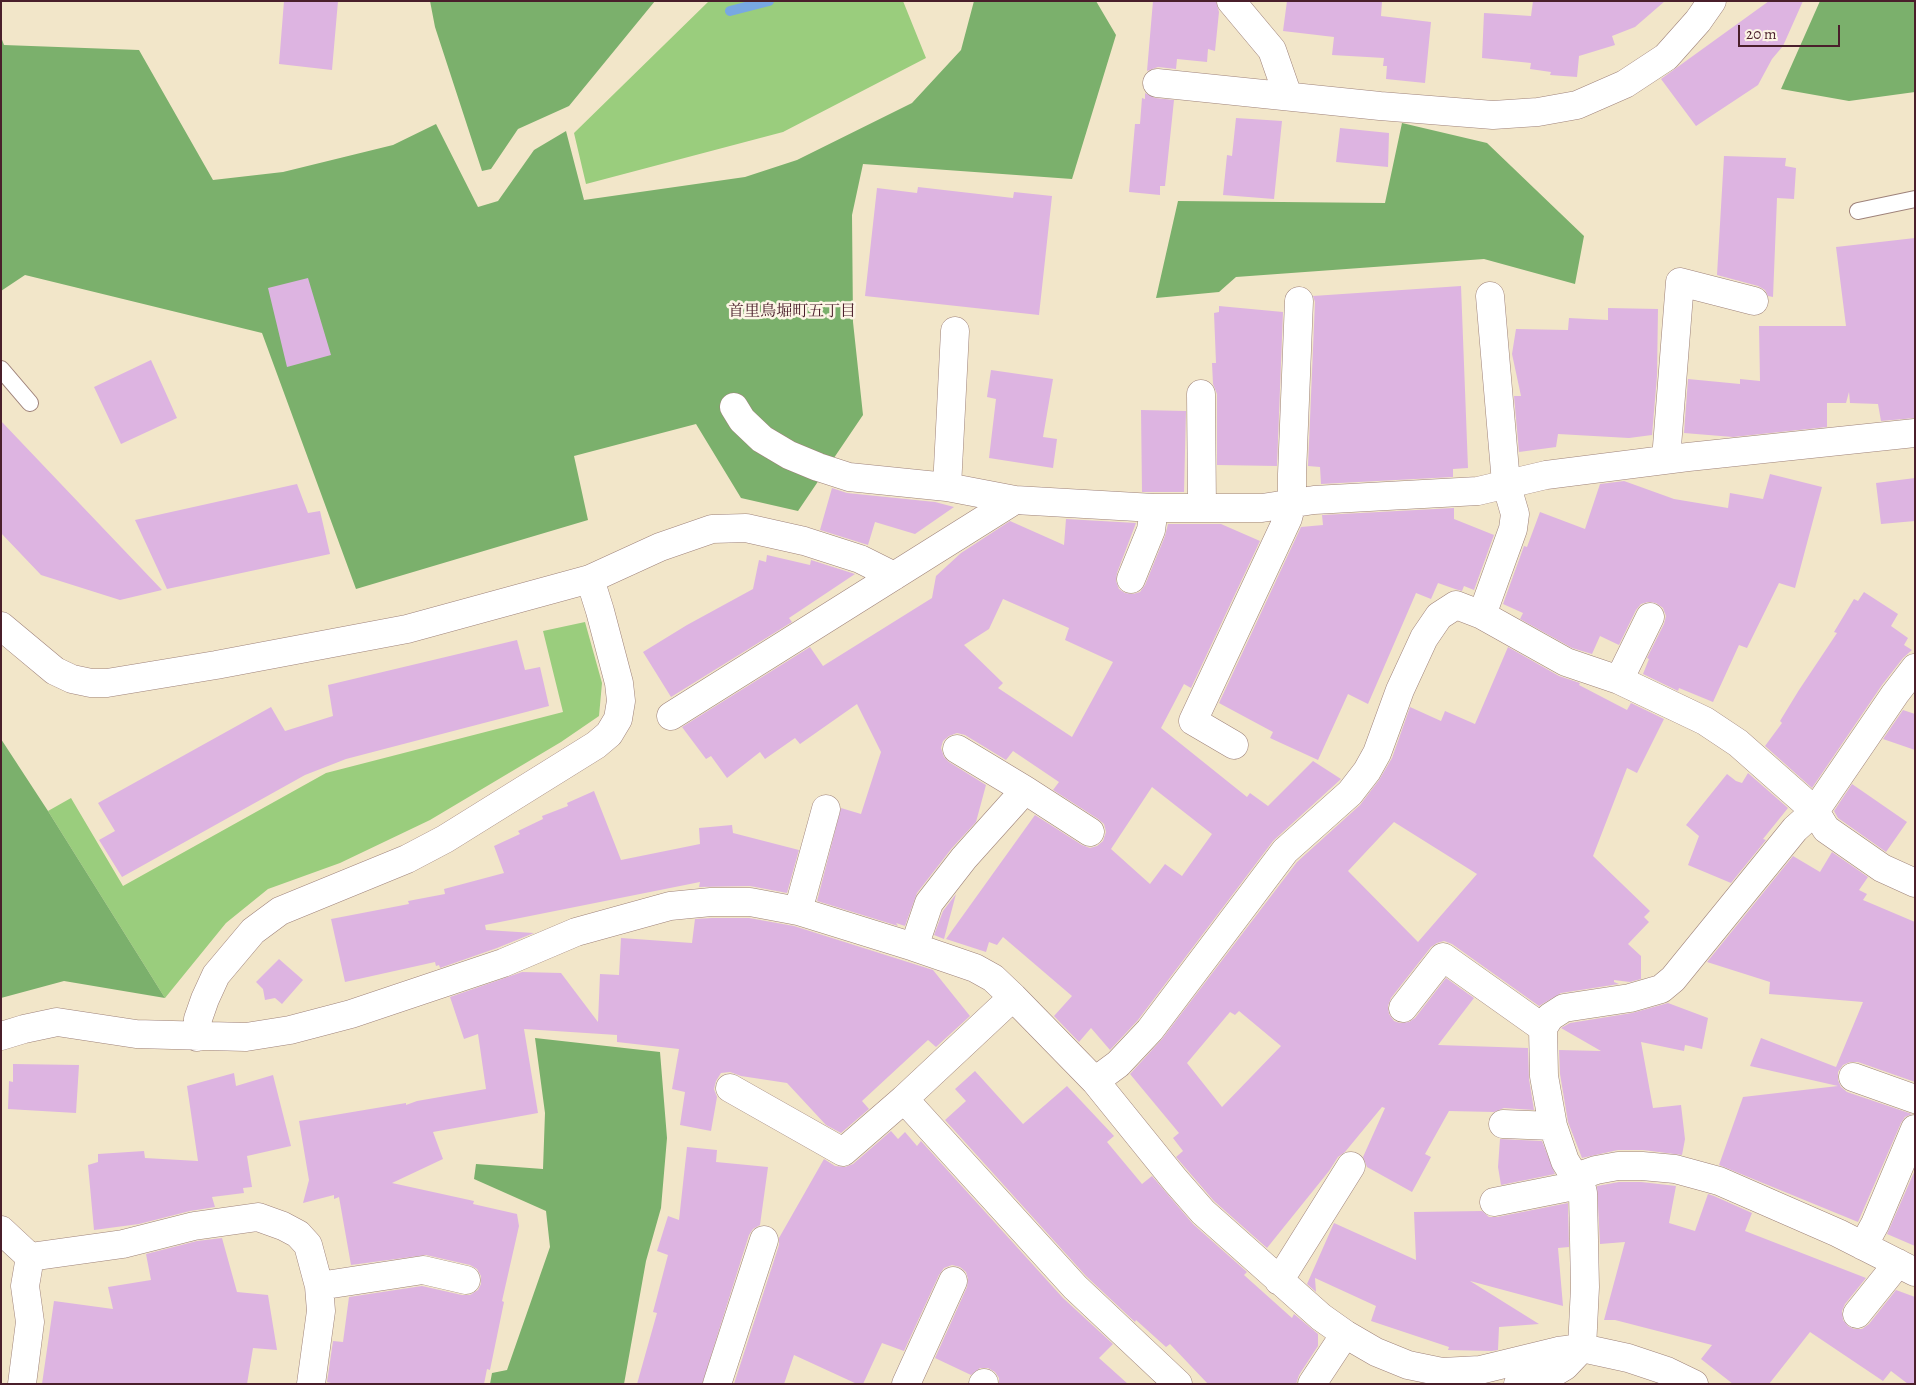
<!DOCTYPE html>
<meta charset="utf-8">
<style>
body{margin:0}
#map{position:relative;width:1916px;height:1385px;overflow:hidden;background:#f2e6c9;font-family:Alegreya,serif}
canvas{display:block}
.frame{position:absolute;inset:0;border:2px solid #4a1f2b;pointer-events:none}
.scale{position:absolute;left:1738px;top:25px;width:102px;height:22px;box-sizing:border-box;border:2px solid #4a1f2b;border-top:0;padding-left:6px;font-size:15px;line-height:18px;white-space:nowrap;color:#4a1f2b;-webkit-text-stroke:4px #fcf5e5;paint-order:stroke}
</style>
<div id="map">
<canvas width="1916" height="1385"></canvas>
<div class="frame"></div>
<div class="scale">20 m</div>
</div>
<script>
const ctx = document.querySelector('canvas').getContext('2d');
ctx.lineJoin = 'round';
function fillPath(path, color) { ctx.fillStyle = color; ctx.fill(path, 'evenodd'); }
const poly = rows => new Path2D(rows.map(r => 'M' + r).join(''));
function trace(path, color, width, dash) { ctx.strokeStyle = color; ctx.lineWidth = width; ctx.lineCap = dash ? 'butt' : 'round'; ctx.setLineDash(dash || []); ctx.stroke(path); }
function label(font, color, halo, rows, align = 'center') {
  ctx.font = font + ' Alegreya,"Noto Serif JP",serif'; ctx.lineWidth = 5; ctx.setLineDash([]); ctx.textBaseline = 'middle'; ctx.strokeStyle = halo; ctx.fillStyle = color; for (const [text, x, y, turn = 0] of rows) {
    ctx.save(); ctx.translate(x, y); ctx.rotate((+turn || 0) * Math.PI / 180); ctx.textAlign = isNaN(turn) ? turn : align; if (halo) ctx.strokeText(text, 0, 0); ctx.fillText(text, 0, 0); ctx.restore();
  }
}
const green = poly([
 [709,1,903,1,926,58,783,132,586,184,574,133],
 [585,622,602,683,599,716,561,742,430,820,340,863,268,889,226,923,165,998,48,811,71,798,123,886,326,773,563,712,543,631]
]);
const forest = poly([
 [430,1,655,1,569,106,518,129,491,169,482,171,435,27],
 [974,1,1096,1,1116,35,1072,179,863,164,852,215,853,322,863,415,798,511,741,498,696,424,574,456,588,520,356,589,262,333,25,275,1,291,1,37,4,45,139,50,213,180,283,172,393,145,436,124,478,207,498,201,534,150,566,131,584,200,745,177,797,160,912,103,961,50],
 [1820,1,1915,1,1915,92,1849,101,1781,89],
 [1402,123,1487,143,1584,236,1575,284,1484,259,1236,277,1219,292,1156,298,1178,201,1385,203],
 [1,739,48,811,165,998,64,981,1,998],
 [535,1038,660,1052,667,1138,661,1208,646,1261,624,1384,490,1384,492,1373,507,1370,550,1247,546,1211,474,1179,476,1164,543,1169,545,1113]
]);
const stream = poly([
 [730,11,769,1]
]);
const building = poly([
 [284,1,338,1,332,70,279,64],
 [1153,1,1216,1,1219,12,1215,51,1208,49,1207,62,1177,59,1176,69,1158,67,1147,71],
 [1287,1,1382,1,1381,16,1431,22,1425,83,1386,79,1387,66,1383,66,1384,58,1332,55,1334,37,1283,31],
 [1533,1,1665,1,1635,27,1612,36,1615,45,1579,56,1577,77,1550,75,1551,72,1530,69,1531,63,1482,58,1484,13,1531,16],
 [1769,1,1803,1,1783,46,1772,59,1758,85,1696,126,1661,79],
 [1145,93,1155,98,1174,100,1165,186,1160,186,1160,195,1129,192,1135,124,1140,124,1142,98,1145,99],
 [1236,118,1282,121,1274,199,1223,195,1227,155,1232,156],
 [1340,128,1389,133,1388,167,1336,162],
 [1724,156,1786,158,1785,166,1796,168,1794,199,1777,198,1773,297,1768,296,1765,290,1758,286,1717,275],
 [918,187,1013,198,1014,192,1052,196,1039,315,865,296,877,188,917,193],
 [1915,238,1915,418,1881,421,1878,404,1850,403,1849,392,1846,403,1827,403,1827,427,1733,437,1684,433,1688,379,1740,384,1740,379,1760,381,1759,326,1846,326,1836,247],
 [308,278,331,355,287,367,268,288],
 [1461,286,1468,468,1453,469,1453,477,1321,484,1320,467,1308,466,1315,302,1313,296],
 [1219,306,1283,312,1277,466,1217,465,1217,394,1213,384,1212,363,1216,363,1214,313,1219,312],
 [1608,308,1658,309,1657,376,1652,435,1629,438,1558,434,1556,447,1519,452,1514,396,1521,396,1512,354,1516,329,1568,330,1569,318,1608,320],
 [151,360,177,418,121,444,94,387],
 [991,370,1053,379,1043,437,1057,439,1053,468,989,458,996,399,987,397],
 [1141,410,1186,411,1184,492,1142,492],
 [1,421,80,504,162,590,120,600,41,575,1,533],
 [1770,474,1822,487,1795,588,1779,583,1747,648,1739,645,1713,702,1679,688,1678,691,1643,674,1649,659,1647,658,1664,624,1666,616,1663,608,1656,603,1648,602,1641,604,1636,610,1619,645,1600,636,1592,654,1572,648,1520,619,1523,613,1503,604,1524,546,1527,547,1540,512,1585,529,1600,484,1624,481,1674,499,1728,508,1730,493,1763,499],
 [1915,478,1915,521,1881,524,1876,483],
 [297,484,308,513,320,511,330,554,167,589,135,520],
 [832,488,847,493,935,502,954,507,915,534,875,522,868,545,820,530],
 [1454,508,1454,519,1494,535,1474,590,1464,586,1462,591,1455,589,1438,583,1431,599,1416,593,1368,704,1348,694,1318,760,1270,738,1273,732,1219,703,1301,527,1323,525,1322,515],
 [1066,519,1136,523,1117,573,1116,581,1119,589,1125,593,1133,594,1140,592,1145,585,1165,536,1168,524,1221,524,1260,541,1191,688,1184,684,1161,728,1247,797,1250,793,1268,806,1313,761,1341,779,1273,841,1138,1020,1110,1050,1091,1028,1079,1042,1054,1016,1072,996,1003,937,997,945,989,942,986,952,946,939,1035,815,1082,845,1090,848,1097,846,1103,841,1106,832,1104,824,1098,819,1053,790,1059,782,1013,751,1006,760,965,735,957,733,949,736,943,741,941,748,944,757,949,762,986,785,976,822,952,848,917,893,905,926,896,923,898,926,817,901,841,808,861,814,881,752,857,704,800,744,795,738,765,759,760,752,727,778,711,756,706,759,682,727,810,647,823,666,932,598,936,576,961,553,1010,521,1064,545],
 [1003,599,1069,628,1065,640,1113,662,1072,737,998,688,1003,683,964,645,989,629],
 [1152,787,1212,834,1182,876,1165,864,1150,884,1111,849],
 [767,555,810,565,811,560,855,574,789,618,792,622,671,697,643,652,687,625,753,589,759,560,766,562],
 [1864,592,1898,614,1891,626,1908,638,1904,645,1912,650,1903,658,1882,685,1812,788,1765,746,1782,723,1780,721,1799,690,1837,633,1834,632,1854,599,1858,601],
 [517,640,525,670,540,667,549,706,346,759,305,775,122,877,99,840,115,831,98,803,271,707,285,731,333,716,328,685],
 [1508,647,1559,676,1580,683,1579,685,1627,710,1631,703,1664,719,1637,773,1627,768,1593,856,1650,911,1644,917,1649,922,1628,944,1641,956,1641,979,1630,982,1614,980,1614,982,1619,984,1561,993,1539,1006,1452,944,1444,941,1437,943,1431,947,1391,998,1388,1006,1389,1014,1394,1021,1400,1023,1409,1022,1415,1018,1446,978,1474,998,1438,1045,1528,1048,1529,1079,1534,1110,1504,1108,1494,1112,1449,1111,1425,1154,1431,1157,1412,1192,1367,1167,1363,1157,1385,1108,1382,1107,1345,1152,1338,1157,1329,1171,1267,1248,1214,1201,1176,1157,1183,1151,1173,1138,1179,1133,1130,1074,1162,1039,1297,862,1360,805,1379,780,1392,758,1410,707,1441,721,1445,711,1475,724],
 [1394,822,1477,874,1418,942,1348,871],
 [1239,1011,1281,1046,1222,1107,1187,1063,1230,1012,1235,1015],
 [1903,710,1915,714,1915,750,1883,739],
 [1748,773,1788,808,1763,839,1766,840,1731,883,1688,865,1699,836,1686,825,1727,774,1736,781,1742,783],
 [1852,784,1907,822,1886,852,1838,818,1834,811],
 [594,791,621,860,700,844,699,828,732,825,733,833,799,850,787,893,750,886,699,887,700,882,485,925,486,930,534,933,497,948,440,968,439,965,436,966,435,962,345,982,331,919,409,904,408,901,445,894,444,889,504,873,494,846,520,834,518,831,543,819,542,816,568,806,567,803],
 [1832,852,1868,877,1859,890,1867,894,1863,900,1915,922,1915,1082,1858,1062,1850,1062,1843,1065,1838,1072,1838,1080,1841,1087,1847,1092,1912,1114,1905,1117,1901,1123,1858,1222,1719,1165,1743,1097,1838,1086,1750,1066,1761,1038,1836,1067,1863,1002,1769,994,1770,982,1707,962,1793,856,1820,872],
 [956,894,944,939,934,935,943,911],
 [712,918,749,918,794,926,933,970,970,1016,936,1047,928,1040,862,1101,869,1109,841,1133,826,1125,787,1083,741,1076,730,1072,721,1073,716,1081,714,1089,717,1097,711,1131,680,1125,685,1092,672,1089,679,1049,617,1042,617,1035,524,1029,538,1113,433,1132,443,1159,392,1183,474,1201,473,1204,517,1214,519,1226,502,1301,504,1302,490,1370,487,1369,484,1384,335,1384,327,1382,333,1341,343,1342,349,1297,422,1286,462,1295,470,1295,478,1290,481,1284,481,1276,477,1269,470,1265,426,1255,351,1265,339,1197,334,1199,334,1195,303,1203,309,1180,299,1121,406,1103,406,1105,417,1101,486,1089,478,1034,464,1039,450,997,522,972,561,973,598,1022,600,974,619,975,621,938,692,943,695,919],
 [279,959,303,980,282,1004,275,998,265,1000,263,989,256,982],
 [1668,1003,1708,1018,1702,1049,1685,1045,1684,1051,1641,1042,1653,1108,1681,1105,1685,1139,1682,1155,1643,1150,1618,1150,1582,1158,1568,1122,1560,1074,1559,1050,1601,1051,1561,1028,1570,1023,1632,1013],
 [13,1064,79,1065,76,1113,8,1109,9,1081,13,1082],
 [975,1071,1023,1124,1067,1086,1114,1136,1107,1142,1142,1184,1152,1176,1193,1224,1247,1272,1244,1275,1292,1318,1294,1314,1318,1334,1318,1346,1299,1375,1296,1384,1208,1384,1170,1344,1166,1347,1136,1320,1135,1322,1086,1276,945,1120,966,1101,955,1089],
 [234,1073,236,1086,273,1075,291,1146,247,1156,252,1187,243,1188,244,1193,212,1197,215,1207,190,1211,139,1224,94,1230,88,1165,98,1162,98,1154,144,1151,145,1158,198,1161,187,1086],
 [891,1131,898,1139,905,1132,917,1146,921,1141,1063,1298,1113,1344,1099,1358,1128,1384,999,1384,999,1378,995,1372,988,1368,980,1368,971,1375,935,1358,967,1287,968,1279,966,1272,960,1267,952,1265,944,1268,939,1275,904,1351,882,1343,863,1384,857,1384,794,1355,784,1384,734,1384,779,1245,779,1238,824,1159,835,1166,845,1167,853,1164],
 [1500,1139,1542,1141,1555,1174,1501,1185,1498,1167],
 [687,1147,717,1150,716,1162,768,1167,760,1225,753,1229,749,1235,702,1384,637,1384,657,1313,653,1312,668,1255,657,1251,668,1216,679,1220],
 [1915,1170,1915,1246,1887,1234],
 [1619,1182,1641,1182,1676,1186,1669,1223,1695,1231,1708,1194,1714,1196,1752,1213,1745,1231,1866,1278,1845,1304,1842,1311,1843,1320,1848,1326,1854,1329,1862,1329,1869,1324,1896,1290,1915,1297,1915,1384,1908,1384,1891,1371,1883,1381,1810,1332,1769,1384,1733,1384,1701,1359,1712,1345,1615,1320,1604,1320,1625,1242,1600,1244,1597,1186],
 [1568,1203,1569,1247,1558,1248,1563,1306,1470,1281,1539,1324,1499,1327,1498,1350,1492,1351,1448,1350,1449,1347,1371,1321,1376,1306,1315,1278,1316,1292,1307,1284,1334,1223,1416,1260,1414,1212,1482,1211,1489,1217,1497,1217],
 [222,1238,237,1292,268,1295,277,1350,253,1348,247,1384,42,1384,54,1301,113,1309,108,1287,151,1280,146,1254,197,1241]
]);
const lane = poly([
 [1858,211,1915,199],
 [1,369,30,403]
]);
const street = poly([
 [1231,1,1272,50,1288,96],
 [1157,83,1380,106,1493,115,1538,112,1577,105,1625,84,1666,57,1698,21,1712,1],
 [1201,394,1202,508],
 [734,407,742,420,762,439,789,455,818,467,849,477,947,487,1015,500,1154,508,1262,508,1314,500,1478,491,1546,475,1688,457,1915,433],
 [1666,459,1680,282,1754,301],
 [947,487,955,331],
 [1131,579,1151,530,1154,508],
 [1482,615,1513,529,1515,514,1506,483,1490,296],
 [1,626,55,671,72,679,91,683,107,683,216,665,407,629,590,579,660,547,712,529,746,528,804,541,860,559,894,576],
 [1619,680,1650,617],
 [671,716,1015,500],
 [1234,745,1193,721,1288,518,1292,503,1292,474,1299,301],
 [1025,790,1090,832],
 [798,911,826,809],
 [914,947,929,903,964,858,1025,790,957,749],
 [1013,997,904,1099,1075,1287,1178,1384],
 [1403,1008,1443,957,1543,1028],
 [1,1036,24,1029,57,1022,136,1034,246,1037,290,1030,351,1014,503,963,576,932,670,906,711,902,750,902,798,911,914,947,975,968,993,978,1013,997,1095,1081,1175,1180,1203,1212,1321,1317,1345,1334,1376,1352,1408,1365,1442,1372,1480,1370,1558,1351,1582,1348,1628,1358,1667,1371,1694,1384],
 [197,1037,198,1019,205,999,216,975,253,931,280,911,407,859,445,839,596,745,609,734,618,719,621,701,619,683,600,611,590,579],
 [1853,1077,1915,1099],
 [1095,1081,1118,1064,1150,1030,1285,851,1350,793,1367,771,1377,753,1400,690,1424,638,1439,616,1456,605,1482,615,1566,662,1619,680,1705,721,1738,743,1815,811,1826,829,1882,868,1915,883],
 [730,1088,843,1152,904,1099],
 [1503,1124,1553,1126],
 [1494,1202,1569,1187,1579,1176,1596,1170,1618,1166,1642,1166,1675,1169,1719,1181,1838,1233,1915,1272],
 [1,1230,30,1257,123,1244,194,1226,258,1217,283,1226,298,1234,308,1245,319,1286,321,1311,311,1384],
 [1863,1246,1875,1224,1915,1129],
 [1279,1281,1351,1166],
 [319,1286,423,1270,466,1280],
 [1857,1314,1898,1263],
 [22,1384,30,1322,25,1286,30,1257],
 [717,1384,764,1240],
 [906,1384,953,1281],
 [983,1384,984,1383],
 [1312,1384,1345,1334],
 [1518,1384,1550,1375,1565,1366,1582,1348,1585,1287,1583,1193,1579,1176,1570,1169,1565,1161,1553,1126,1544,1076,1543,1028,1550,1017,1564,1008,1630,998,1661,989,1673,979,1795,829,1815,811,1895,694,1915,668]
]);
const neighbourhoodNames = [
 ["首里鳥堀町五丁目",792,312]
];
fillPath(green, '#9acd7d');
fillPath(forest, '#7bb06c');
trace(stream, '#78a8e2', 10);
fillPath(building, '#ddb4e1');
trace(lane, '#9e827a', 18);
trace(street, '#9e827a', 29);
trace(lane, '#fff', 16);
trace(street, '#fff', 28);
label('16px', '#4a1f2b', '#fcf5e5', neighbourhoodNames);
</script>
